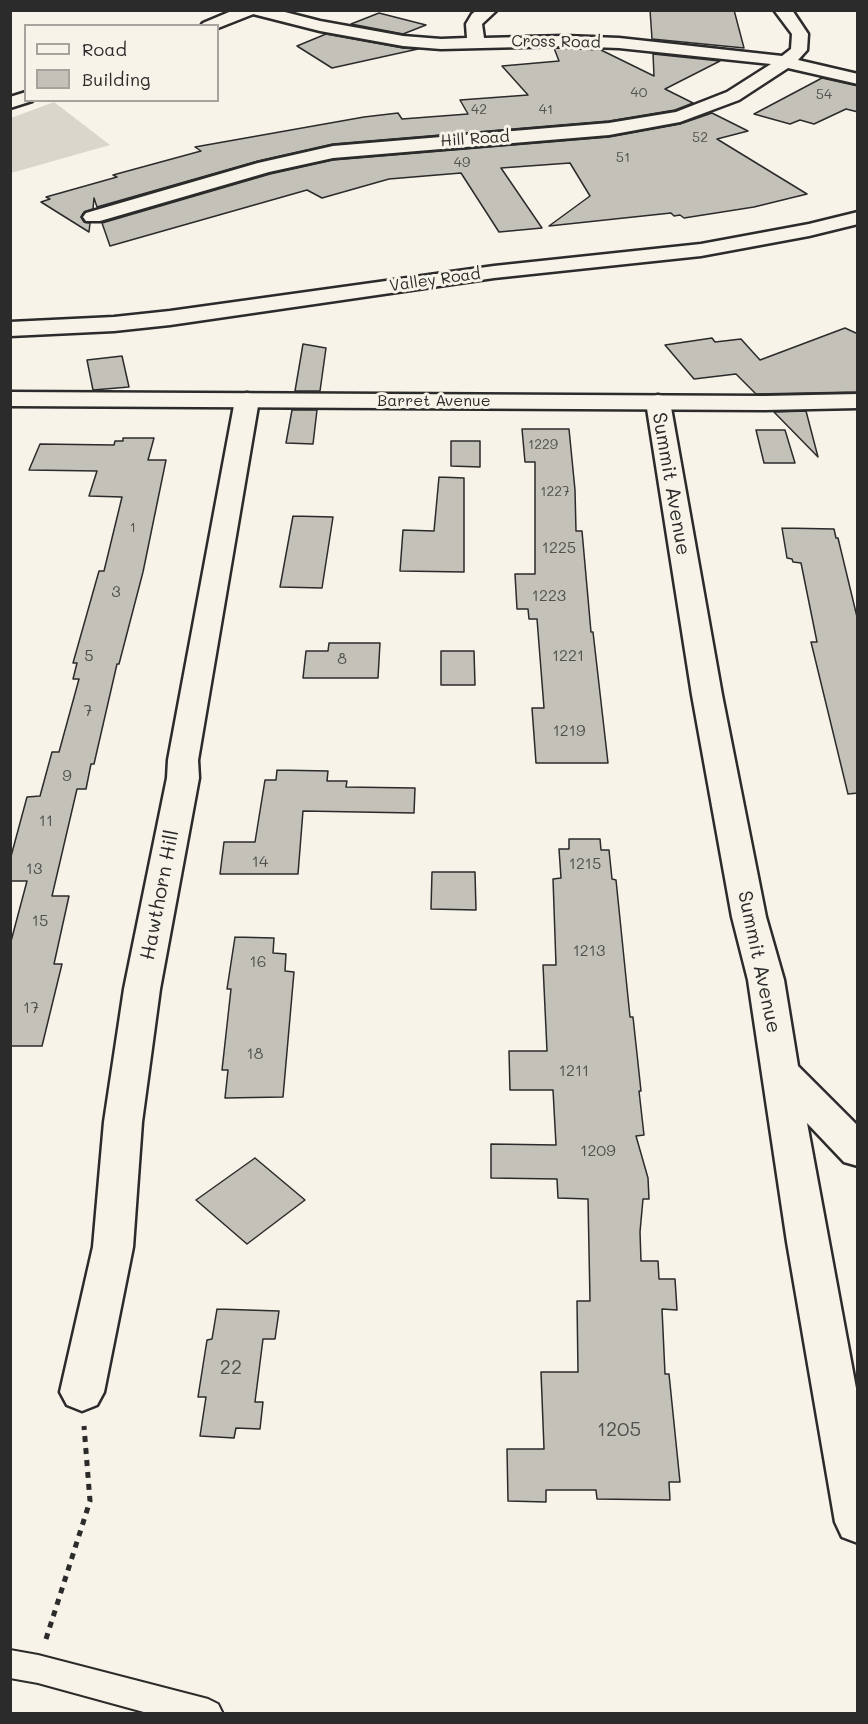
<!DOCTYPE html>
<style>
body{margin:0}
#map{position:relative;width:868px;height:1724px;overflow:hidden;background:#f7f3e8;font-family:Mali,sans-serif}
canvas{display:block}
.frame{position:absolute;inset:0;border:12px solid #2b2b2b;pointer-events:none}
.legend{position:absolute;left:24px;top:24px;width:195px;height:78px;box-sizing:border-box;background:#f7f3e8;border:2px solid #a5a39c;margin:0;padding:8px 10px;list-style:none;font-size:18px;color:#2b2b2b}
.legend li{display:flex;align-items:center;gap:12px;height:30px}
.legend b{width:30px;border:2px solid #a5a39c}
</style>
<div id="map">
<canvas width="868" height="1724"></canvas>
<div class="frame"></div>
<ul class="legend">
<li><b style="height:8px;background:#f7f3e8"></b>Road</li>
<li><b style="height:16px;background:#c4c1b9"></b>Building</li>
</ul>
</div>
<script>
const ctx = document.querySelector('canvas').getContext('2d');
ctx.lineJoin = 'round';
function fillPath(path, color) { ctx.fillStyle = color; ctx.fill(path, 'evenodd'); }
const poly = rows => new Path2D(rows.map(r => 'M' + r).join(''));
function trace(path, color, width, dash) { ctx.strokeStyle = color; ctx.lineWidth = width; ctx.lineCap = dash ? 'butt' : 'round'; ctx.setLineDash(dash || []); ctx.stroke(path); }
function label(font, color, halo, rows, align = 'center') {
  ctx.font = font + ' Mali,sans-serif'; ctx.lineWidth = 6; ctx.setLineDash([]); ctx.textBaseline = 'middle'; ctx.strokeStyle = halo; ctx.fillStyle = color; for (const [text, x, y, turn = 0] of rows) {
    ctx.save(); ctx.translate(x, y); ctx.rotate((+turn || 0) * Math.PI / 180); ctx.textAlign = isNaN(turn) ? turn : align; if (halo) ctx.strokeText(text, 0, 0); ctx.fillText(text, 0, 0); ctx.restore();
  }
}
const green = poly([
 [54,102,110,145,11,173,11,118]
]);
const building = poly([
 [650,10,734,10,744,48,652,39,650,10],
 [379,13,426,25,403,34,351,24,379,13],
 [326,34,403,48,418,49,332,68,297,46,326,34],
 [554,48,601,50,654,76,653,54,720,61,665,89,693,103,675,110,609,121,333,144,258,161,97,207,94,198,93,209,84,212,81,217,84,222,90,223,89,232,41,202,50,199,46,197,117,177,113,175,201,151,195,147,364,117,398,113,402,119,468,114,460,100,528,95,502,66,559,61,554,48],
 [822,78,858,86,858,112,846,109,814,124,800,120,790,124,754,114,822,78],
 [712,113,748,131,717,139,807,194,754,207,684,218,680,215,674,216,671,213,549,226,590,196,570,163,501,168,542,228,499,232,461,173,389,179,322,198,307,190,110,246,102,223,270,174,333,160,609,137,680,124,712,113],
 [845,328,858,334,858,392,756,394,736,374,694,379,665,345,712,338,715,342,741,339,760,360,845,328],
 [303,344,326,348,320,391,295,391,303,344],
 [122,356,129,387,93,390,87,360,122,356],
 [292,410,317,410,313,444,286,443,292,410],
 [806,411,818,457,774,412,806,411],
 [522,429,569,429,575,490,576,531,582,531,591,632,593,632,608,763,536,763,532,708,544,708,537,619,529,619,528,609,517,609,515,574,535,574,535,462,525,462,522,429],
 [756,430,785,430,795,463,764,463,756,430],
 [123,438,154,438,148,460,166,460,143,572,119,664,117,664,94,764,91,764,86,789,77,789,52,896,69,896,54,964,62,964,42,1046,10,1046,10,945,27,881,10,881,10,860,27,797,40,796,52,752,59,752,79,679,73,679,77,663,73,663,99,571,104,571,122,497,89,496,97,471,29,470,40,444,114,445,115,441,123,441,123,438],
 [451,441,480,441,480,467,451,466,451,441],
 [439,477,464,478,464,572,400,571,403,530,434,531,439,477],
 [293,516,333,517,322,588,280,587,293,516],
 [782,528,834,529,836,538,838,538,858,621,858,793,848,794,811,642,817,642,801,563,793,562,792,559,787,558,782,528],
 [329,643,380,643,378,678,303,678,306,651,328,651,329,643],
 [441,651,474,651,475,685,441,685,441,651],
 [277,770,328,771,327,781,347,781,346,787,415,788,414,813,303,811,298,874,220,874,224,842,255,842,265,780,276,780,277,770],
 [569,839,600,839,601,850,609,850,612,879,616,880,630,1017,633,1017,641,1091,639,1091,644,1135,636,1136,648,1178,649,1199,643,1199,640,1232,641,1261,658,1261,659,1279,675,1279,677,1310,662,1309,665,1374,669,1374,680,1482,669,1482,670,1500,597,1499,596,1490,546,1490,546,1502,508,1501,507,1449,544,1449,541,1372,578,1372,577,1301,590,1301,588,1199,558,1198,557,1179,491,1178,491,1144,556,1145,553,1090,510,1090,509,1051,547,1051,543,965,556,965,553,879,561,878,559,849,569,849,569,839],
 [432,872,475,872,476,910,431,909,432,872],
 [235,937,274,938,273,953,286,954,285,971,294,972,283,1097,225,1098,228,1070,222,1070,231,989,227,989,235,937],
 [255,1158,305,1200,247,1244,196,1200,255,1158],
 [217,1309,279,1311,275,1339,263,1339,255,1402,263,1402,260,1429,236,1428,234,1438,200,1436,206,1397,198,1397,207,1340,212,1339,217,1309]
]);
const path = poly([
 [46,1639,90,1501,84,1426]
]);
const lane = poly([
 [10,1650,38,1655,208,1699,218,1704,223,1714,151,1714,38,1683,10,1678,10,1650]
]);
const street = poly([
 [247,10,277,10,320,21,403,36,441,39,467,38,466,24,472,14,477,10,497,10,482,24,484,38,564,36,619,38,782,56,791,49,792,34,774,10,792,10,808,34,807,50,798,60,858,74,858,84,788,68,739,100,680,122,609,135,333,158,269,172,100,221,86,221,83,217,86,213,258,163,333,146,609,123,676,112,727,92,771,64,619,48,564,46,441,49,403,46,320,31,249,13,247,10],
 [858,212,858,224,809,236,701,256,494,278,170,325,114,331,10,336,10,322,114,317,170,311,494,266,701,244,809,224,858,212],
 [247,393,255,395,259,400,198,760,199,778,160,989,142,1122,133,1247,104,1392,97,1405,82,1411,67,1405,60,1392,93,1247,104,1122,124,989,167,778,168,760,235,400,239,395,247,393],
 [658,395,666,397,670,402,722,695,766,917,784,980,798,1066,858,1126,858,1166,844,1162,807,1123,858,1399,858,1543,842,1537,835,1522,787,1242,748,980,732,917,692,695,646,402,650,397,658,395]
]);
const secondary = poly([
 [234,10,258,10,256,13,218,28,218,26,201,26,203,23,234,10],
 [26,92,26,100,32,101,10,108,10,97,26,92],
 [10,392,765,396,858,394,858,408,765,410,10,406,10,392]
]);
const farNumbernames = [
 ["40",639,93],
 ["54",824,95],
 ["42",479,110],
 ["41",546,110],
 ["52",700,138],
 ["51",623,158],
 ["49",462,163],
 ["1229",543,445],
 ["1227",555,492],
 ["1",133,528]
];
const farStreetnames = [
 ["Cross Road",556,42,1],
 ["Hill Road",475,139,-4],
 ["Valley Road",435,280,-8],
 ["Barret Avenue",434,401]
];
const numberNames = [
 ["1225",559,548],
 ["3",116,592],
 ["1223",549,596],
 ["5",89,656],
 ["1221",568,656],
 ["8",342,659],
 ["7",88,711],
 ["1219",569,731],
 ["9",67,776],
 ["11",46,821],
 ["14",260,862],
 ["1215",585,864],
 ["13",34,869],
 ["15",40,921],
 ["1213",589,951],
 ["16",258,962],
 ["17",31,1008],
 ["18",255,1054],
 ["1211",574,1071],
 ["1209",598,1151]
];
const streetNames = [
 ["Summit Avenue",671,484,80],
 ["Hawthorn Hill",160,895,-79],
 ["Summit Avenue",759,962,78]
];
const nearNumbernames = [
 ["22",231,1368],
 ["1205",619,1430]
];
fillPath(green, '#dad6cc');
fillPath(building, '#c4c1b9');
trace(building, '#2b2b2b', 1.5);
trace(lane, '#2b2b2b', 4);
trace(street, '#2b2b2b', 5);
trace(secondary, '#2b2b2b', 5);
trace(path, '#2b2b2b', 5, [6, 6]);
fillPath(lane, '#f7f3e8');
fillPath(street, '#f7f3e8');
fillPath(secondary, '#f7f3e8');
label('14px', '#51504e', null, farNumbernames);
label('16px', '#2b2b2b', '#f7f3e8', farStreetnames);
label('16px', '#51504e', null, numberNames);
label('20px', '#2b2b2b', '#f7f3e8', streetNames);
label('20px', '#51504e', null, nearNumbernames);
</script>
